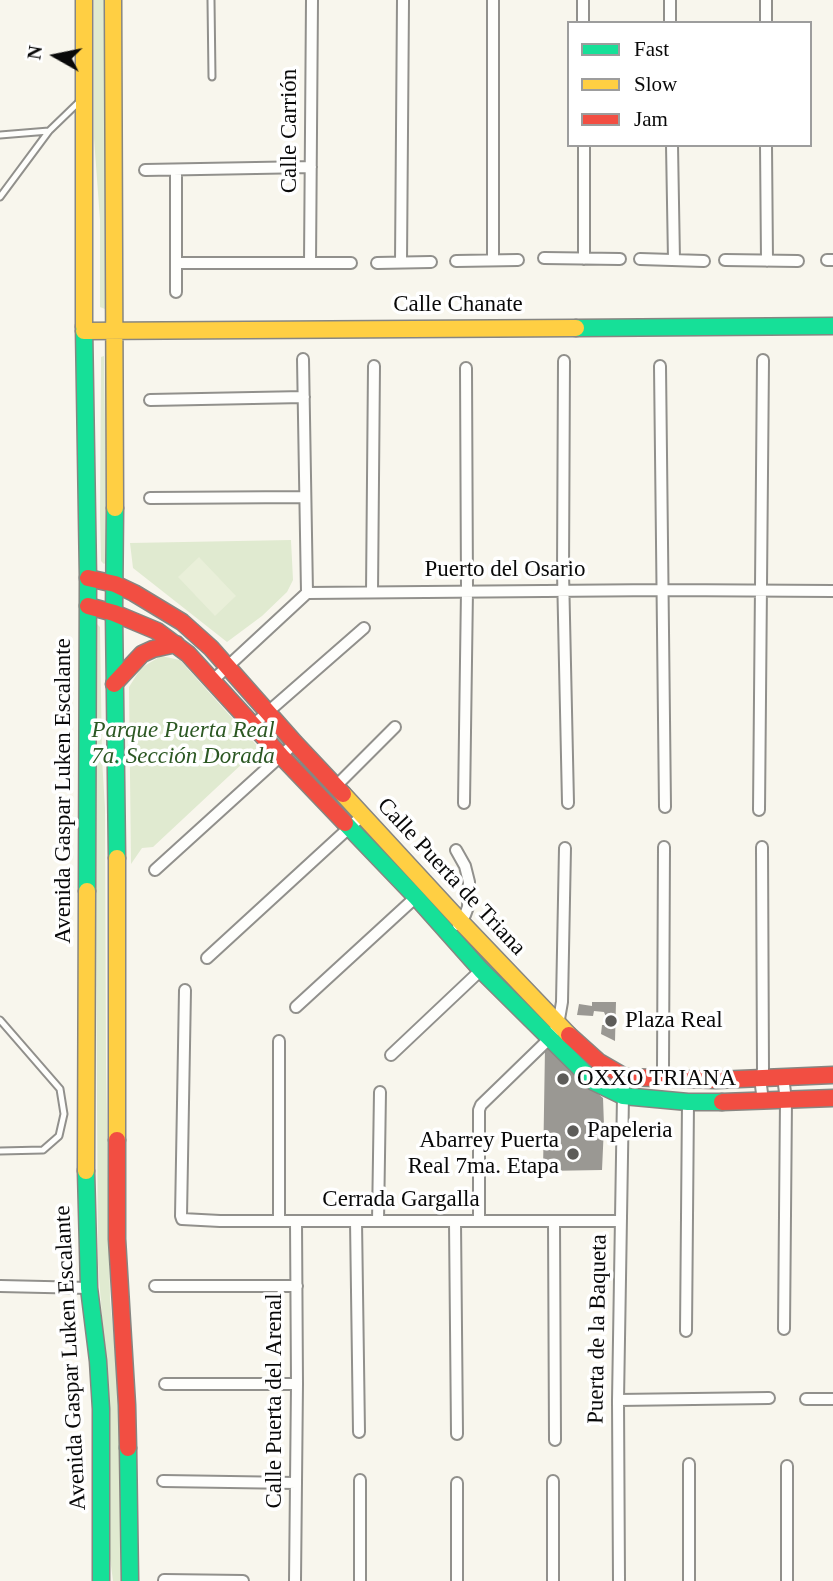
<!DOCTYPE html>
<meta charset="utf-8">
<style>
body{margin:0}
#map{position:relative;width:833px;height:1581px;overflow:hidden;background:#f8f6ed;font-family:"Times New Roman",serif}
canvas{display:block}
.legend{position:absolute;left:567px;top:21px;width:245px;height:126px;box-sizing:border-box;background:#fff;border:2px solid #9d9d9d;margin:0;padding:9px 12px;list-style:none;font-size:21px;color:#090909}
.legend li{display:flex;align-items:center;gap:14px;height:35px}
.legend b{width:35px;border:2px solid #9d9d9d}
.north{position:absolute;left:21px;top:21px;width:70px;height:70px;-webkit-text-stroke:5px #fff;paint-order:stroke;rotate:279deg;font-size:19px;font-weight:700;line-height:28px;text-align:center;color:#090909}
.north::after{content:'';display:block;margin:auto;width:24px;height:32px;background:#090909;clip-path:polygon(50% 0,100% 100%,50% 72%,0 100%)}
</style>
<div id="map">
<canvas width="833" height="1581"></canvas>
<ul class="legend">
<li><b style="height:9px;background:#16e098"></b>Fast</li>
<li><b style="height:9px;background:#ffcf43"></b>Slow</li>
<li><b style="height:9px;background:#f24e42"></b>Jam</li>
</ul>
<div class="north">N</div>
</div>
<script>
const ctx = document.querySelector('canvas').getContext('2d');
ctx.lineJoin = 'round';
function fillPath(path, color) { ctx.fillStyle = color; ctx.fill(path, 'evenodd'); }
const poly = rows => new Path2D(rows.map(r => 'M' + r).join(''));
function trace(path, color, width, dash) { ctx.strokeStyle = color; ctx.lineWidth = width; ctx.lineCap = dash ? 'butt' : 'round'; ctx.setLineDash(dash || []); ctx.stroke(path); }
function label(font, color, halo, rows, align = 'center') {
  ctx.font = font + ' "Times New Roman",serif'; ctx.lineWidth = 7; ctx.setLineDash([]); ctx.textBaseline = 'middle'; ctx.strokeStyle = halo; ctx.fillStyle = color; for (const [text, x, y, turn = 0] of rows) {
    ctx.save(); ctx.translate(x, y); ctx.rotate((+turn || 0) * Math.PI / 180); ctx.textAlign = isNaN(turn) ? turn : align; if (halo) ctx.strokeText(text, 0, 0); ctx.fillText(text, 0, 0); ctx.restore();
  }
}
const green = poly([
 [94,0,105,0,107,305,105,309,100,307,100,220,94,138],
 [104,356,107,554,107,562,104,564,101,561,100,514,101,365,101,357],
 [291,540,293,580,287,592,262,616,227,642,133,568,130,543],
 [97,624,100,627,102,759,105,808,106,1064,110,1300,119,1386,121,1581,113,1581,110,1558,108,1396,98,1264,94,626],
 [161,656,180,660,259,748,153,847,142,848,131,864,129,687,141,668]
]);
const pitch = poly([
 [199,557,236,596,215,616,178,577]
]);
const building = poly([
 [592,1002,616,1002,615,1041,601,1034,602,1025,605,1025,606,1017,604,1012,594,1011,593,1016,577,1015,579,1004,592,1006],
 [550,1047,588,1085,603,1098,604,1126,602,1170,543,1171,545,1048]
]);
const lane = poly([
 [211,0,212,77],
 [0,135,49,131],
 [0,197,49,131,79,102],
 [0,1020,60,1089,64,1114,59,1136,43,1150,0,1151]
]);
const street = poly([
 [583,0,583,23],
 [670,0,670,23],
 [766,23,766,0],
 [672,145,674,260],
 [766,145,767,261],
 [145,170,311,167],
 [544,258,620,259],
 [584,259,584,145],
 [640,259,704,261],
 [493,260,493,0],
 [725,260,798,261],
 [827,260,833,260],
 [456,261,518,260],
 [401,262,403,0],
 [177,263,351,263],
 [310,263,312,0],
 [377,263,431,262],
 [176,292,176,170],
 [303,359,307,593],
 [564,361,563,572,568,803],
 [660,366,665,807],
 [150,400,304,397],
 [150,498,304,497],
 [372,592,374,366],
 [212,681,307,593,663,590,833,591],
 [253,725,364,628],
 [336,786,395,727],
 [464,803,467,590,466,368],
 [759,810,763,360],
 [762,847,763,1070,760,1078,763,1101],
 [456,850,465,866,469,882,468,907,465,915,458,925],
 [155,870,295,743],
 [207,958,363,815],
 [185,990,181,1216,182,1219,220,1221,621,1221],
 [296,1007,416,897],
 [279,1041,279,1221],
 [391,1055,481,970],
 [783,1077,786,1100,784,1329],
 [661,1079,663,1069,664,847],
 [356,1221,359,1432],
 [378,1221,380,1092],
 [479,1221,479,1110,481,1105,549,1039,558,1025,562,1002,565,848],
 [554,1221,555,1440],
 [455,1222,457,1434],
 [0,1286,89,1288],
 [155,1286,297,1286],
 [686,1331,688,1102],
 [165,1384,297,1384],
 [806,1399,833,1399],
 [618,1400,769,1398],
 [689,1464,689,1581],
 [787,1466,787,1581],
 [360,1480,360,1581],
 [163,1481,296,1483],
 [553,1481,553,1581],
 [457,1483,457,1581],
 [164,1580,243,1581],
 [295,1581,297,1384,296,1221],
 [619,1581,618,1400,623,1096,625,1077]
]);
const fast = poly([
 [84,327,88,578,87,891],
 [576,328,833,326],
 [115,508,114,613,117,858],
 [345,823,416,897,481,970,594,1082,623,1096,688,1102,722,1102],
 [86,1171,89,1288,98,1361,101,1409,101,1581],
 [128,1448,130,1581]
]);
const slow = poly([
 [84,0,84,327],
 [113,0,115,508],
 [84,331,576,328],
 [343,794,461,922,569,1035],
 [117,858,117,1140],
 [86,1171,87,891]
]);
const jam = poly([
 [88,578,115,584,134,593,182,622,211,648,295,743,343,794],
 [88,606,114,613,157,631,188,654,281,756,345,823],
 [114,684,142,654,153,649,176,644],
 [569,1035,599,1062,625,1077,716,1080,833,1075],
 [722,1102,833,1098],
 [117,1140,117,1239,127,1405,128,1448]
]);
const markers = [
 [611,1021,7,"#5d5c59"],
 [563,1079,7,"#5d5c59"],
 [573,1131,7,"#5d5c59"],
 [573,1154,7,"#5d5c59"]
];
const streetNames = [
 ["Calle Carrión",290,131,-90],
 ["Calle Chanate",458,305],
 ["Puerto del Osario",505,570],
 ["Avenida Gaspar Luken Escalante",64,791,-90],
 ["Calle Puerta de Triana",451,877,47],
 ["Cerrada Gargalla",401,1200],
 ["Puerta de la Baqueta",598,1329,-89],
 ["Avenida Gaspar Luken Escalante",71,1358,-93],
 ["Calle Puerta del Arenal",275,1401,-90]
];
const parkNames = [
 ["Parque Puerta Real",183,731],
 ["7a. Sección Dorada",183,757]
];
const poiNames = [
 ["Plaza Real",625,1021],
 ["OXXO TRIANA",577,1079],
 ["Papeleria",587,1131],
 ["Abarrey Puerta",559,1141,"right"],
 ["Real 7ma. Etapa",559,1167,"right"]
];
fillPath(green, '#e0ead0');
fillPath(pitch, '#e9efd9');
fillPath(building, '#9a9893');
trace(lane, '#91908c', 9);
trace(street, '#91908c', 14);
trace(fast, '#878682', 19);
trace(slow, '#878682', 19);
trace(jam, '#878682', 19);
trace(lane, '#fefefc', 5);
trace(street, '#fefefc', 10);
trace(fast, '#16e098', 16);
trace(slow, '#ffcf43', 16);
trace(jam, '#f24e42', 16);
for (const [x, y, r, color] of markers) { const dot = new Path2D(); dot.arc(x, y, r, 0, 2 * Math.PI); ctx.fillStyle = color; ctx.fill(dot); trace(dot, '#fff', 2.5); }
label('23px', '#090909', '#fff', streetNames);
label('italic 23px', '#2c5823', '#fff', parkNames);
label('23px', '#090909', '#fff', poiNames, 'left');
</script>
